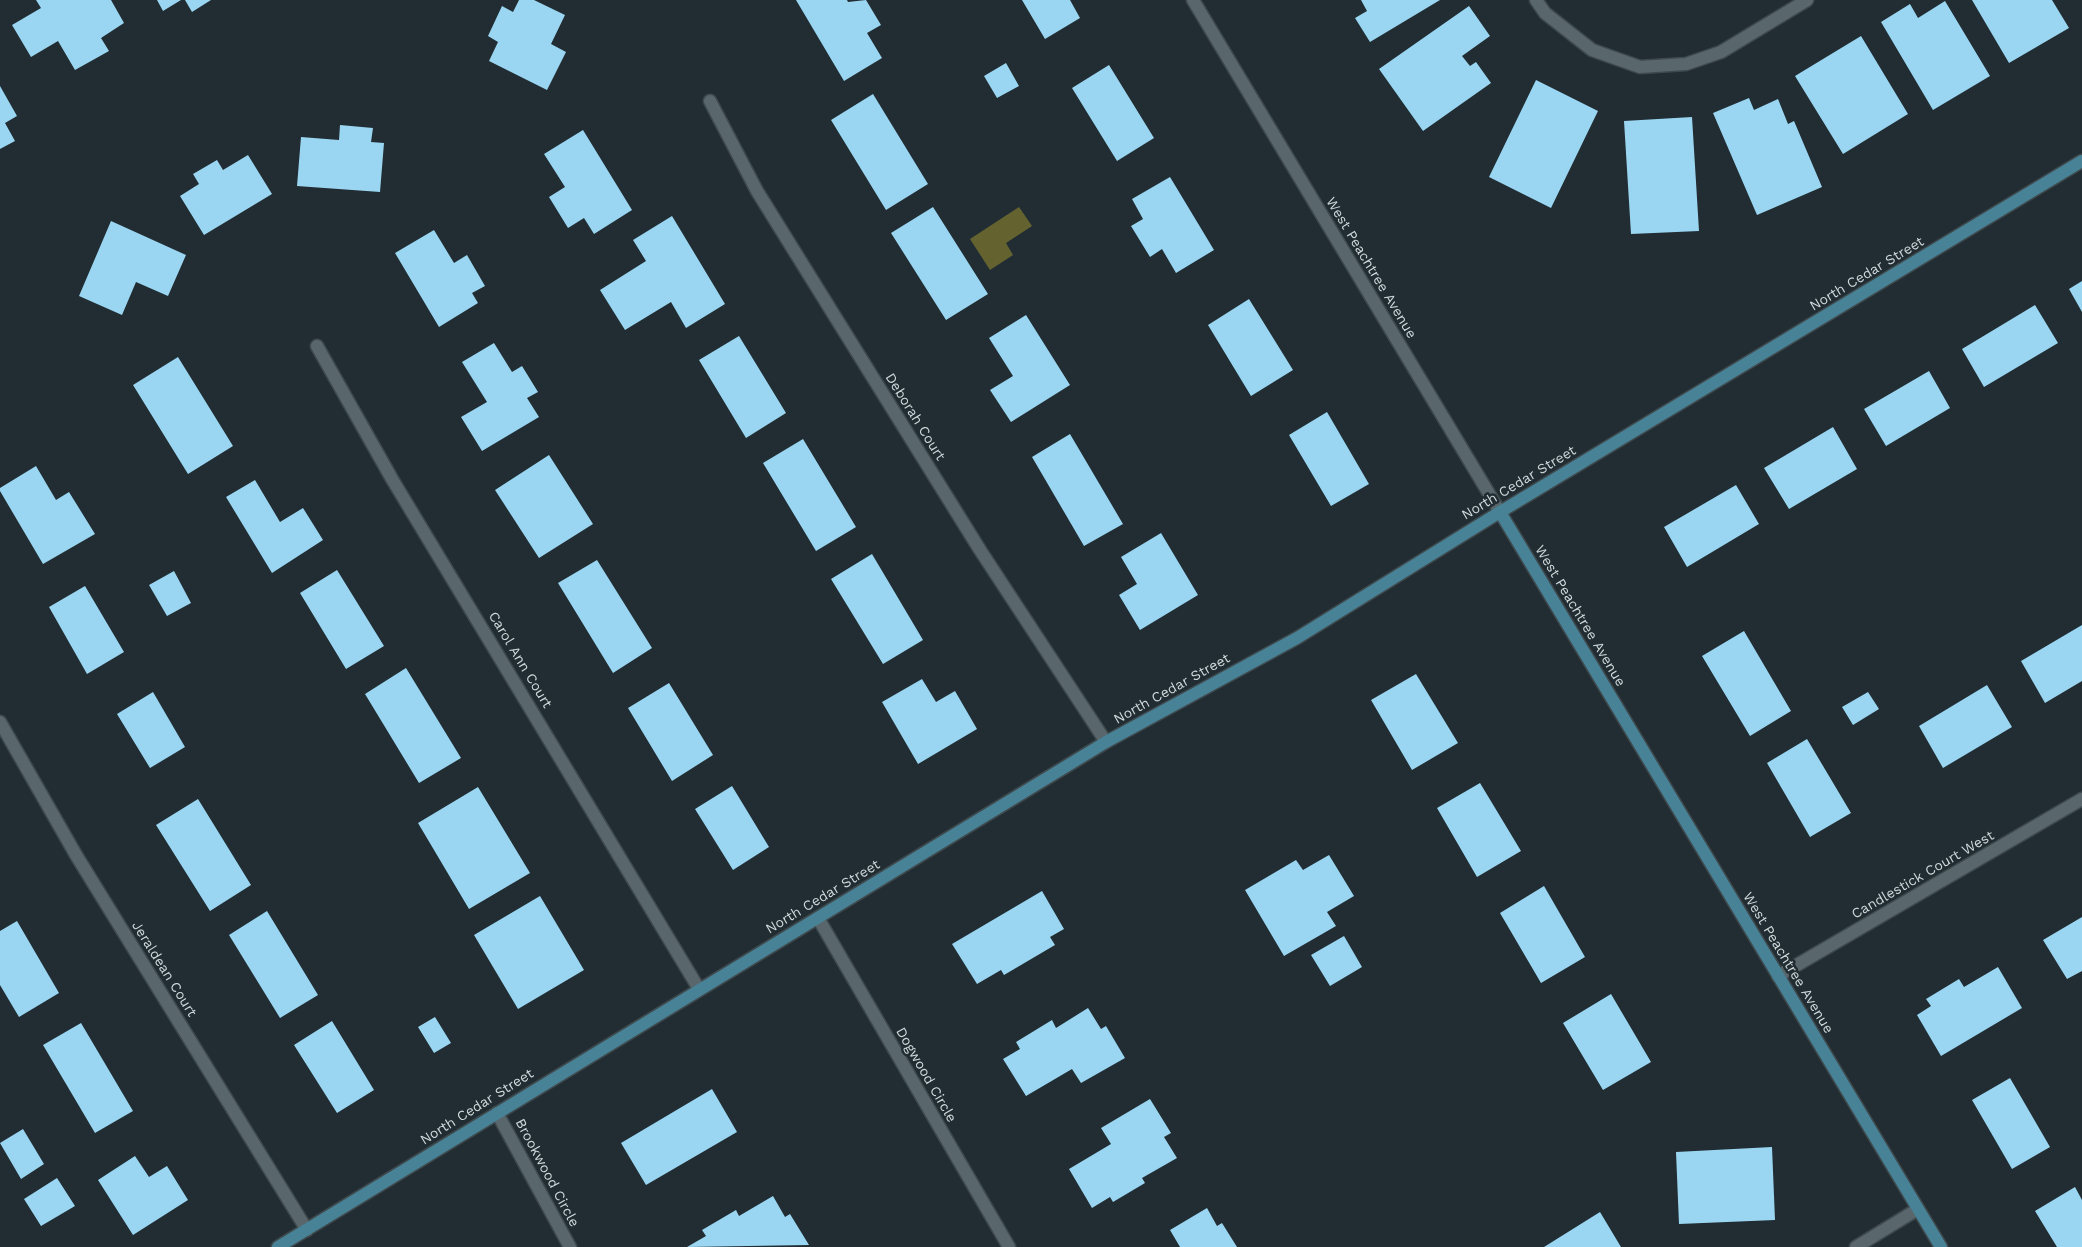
<!DOCTYPE html>
<style>
body{margin:0}
canvas{display:block;background:#212d33}
</style>
<canvas width="2082" height="1247"></canvas>
<script>
const ctx = document.querySelector('canvas').getContext('2d');
ctx.lineJoin = 'round';
function fillPath(path, color) { ctx.fillStyle = color; ctx.fill(path, 'evenodd'); }
const poly = rows => new Path2D(rows.map(r => 'M' + r).join(''));
function trace(path, color, width, dash) { ctx.strokeStyle = color; ctx.lineWidth = width; ctx.lineCap = dash ? 'butt' : 'round'; ctx.setLineDash(dash || []); ctx.stroke(path); }
function label(font, color, halo, rows, align = 'center') {
  ctx.font = font + ' "Work Sans",sans-serif'; ctx.lineWidth = 5; ctx.setLineDash([]); ctx.textBaseline = 'middle'; ctx.strokeStyle = halo; ctx.fillStyle = color; for (const [text, x, y, turn = 0] of rows) {
    ctx.save(); ctx.translate(x, y); ctx.rotate((+turn || 0) * Math.PI / 180); ctx.textAlign = isNaN(turn) ? turn : align; if (halo) ctx.strokeText(text, 0, 0); ctx.fillText(text, 0, 0); ctx.restore();
  }
}
const water = poly([
 [1019,207,1032,226,1006,243,1013,255,990,270,970,239]
]);
const building = poly([
 [36,0,111,0,124,23,101,38,109,51,75,70,58,41,31,57,12,25,41,8],
 [157,0,181,0,163,11],
 [185,0,211,0,192,12],
 [519,0,534,0,565,15,551,44,566,52,547,90,489,61,498,42,488,36,502,6,513,12],
 [796,0,847,0,848,2,866,0,881,25,867,33,882,58,844,81],
 [1022,0,1070,0,1080,18,1045,39],
 [1361,0,1440,0,1370,42,1355,18,1367,11],
 [1972,0,2052,0,2069,28,2009,63],
 [1945,1,1990,76,1933,110,1881,22,1910,4,1918,18],
 [1469,6,1490,36,1462,56,1470,66,1476,62,1491,83,1423,131,1379,69],
 [1861,36,1908,114,1843,154,1795,76],
 [1006,63,1019,86,997,98,984,76],
 [1109,65,1154,138,1117,161,1072,88],
 [1536,80,1598,111,1551,208,1489,177],
 [0,86,17,116,5,123,15,141,0,149],
 [873,94,928,184,886,210,831,120],
 [1749,98,1754,110,1778,99,1788,124,1794,121,1822,187,1757,215,1713,113],
 [1692,117,1699,231,1631,234,1624,121],
 [340,125,373,128,371,142,384,143,380,192,297,186,301,137,339,140],
 [583,130,632,210,594,234,584,218,568,228,549,197,565,187,544,154],
 [248,155,272,194,204,235,180,196,199,184,193,174,217,160,223,170],
 [1170,177,1214,250,1176,273,1162,249,1150,257,1131,226,1143,219,1132,199],
 [933,207,988,294,946,320,891,233],
 [672,216,725,304,686,328,671,302,625,330,600,290,646,261,633,240],
 [111,221,186,255,168,296,136,282,122,315,79,296],
 [434,230,454,263,467,255,485,286,472,293,478,303,439,327,395,253],
 [2082,281,2082,312,2069,289],
 [1249,299,1293,370,1251,396,1208,325],
 [2035,305,2058,343,1984,387,1962,349],
 [1026,315,1070,385,1011,422,990,390,1013,376,989,338],
 [739,336,786,413,746,438,699,360],
 [494,343,512,372,522,366,538,392,527,398,539,417,482,451,461,417,487,402,462,362],
 [178,357,233,446,188,474,133,385],
 [1929,371,1950,408,1886,446,1864,409],
 [1327,412,1369,484,1331,506,1289,435],
 [1833,427,1857,469,1789,509,1764,468],
 [1070,434,1123,524,1084,546,1032,457],
 [803,439,856,527,816,551,763,463],
 [549,455,593,524,539,558,495,490],
 [36,466,56,500,69,492,95,534,43,564,0,491,0,488],
 [255,480,280,522,303,508,323,540,272,573,226,497],
 [1736,485,1759,524,1687,567,1664,527],
 [1161,533,1198,595,1140,630,1119,595,1137,584,1121,557],
 [872,554,923,640,883,664,831,579],
 [597,560,652,648,613,673,558,583],
 [337,570,384,646,346,669,300,593],
 [174,571,191,603,167,616,149,585],
 [85,586,124,652,87,674,49,607],
 [2082,625,2082,681,2045,703,2021,661],
 [1744,631,1791,711,1750,736,1702,656],
 [406,668,461,758,419,783,365,694],
 [1416,674,1458,743,1412,770,1371,700],
 [922,679,936,702,955,691,977,729,918,764,882,702],
 [669,683,713,755,672,781,628,708],
 [1987,685,2012,727,1943,768,1919,726],
 [153,692,185,747,150,768,117,714],
 [1868,692,1879,709,1853,725,1842,707],
 [1807,739,1851,813,1810,837,1767,763],
 [1480,783,1521,851,1477,877,1437,808],
 [732,786,769,847,733,870,695,809],
 [478,787,530,873,469,909,418,823],
 [198,799,251,885,210,911,156,825],
 [1329,855,1354,896,1327,912,1336,926,1284,956,1245,890,1296,860,1303,870],
 [1544,886,1585,957,1541,983,1500,913],
 [1042,891,1064,929,1050,937,1055,945,1004,975,1001,970,977,984,952,944],
 [540,896,584,970,518,1009,474,935],
 [267,911,318,995,280,1018,229,935],
 [2082,917,2082,971,2067,979,2043,940],
 [17,921,59,993,19,1017,0,985,0,931],
 [1344,936,1362,967,1330,986,1311,955],
 [1998,967,2022,1008,1941,1056,1917,1015,1931,1006,1926,999,1959,979,1964,987],
 [1611,994,1651,1062,1603,1090,1563,1023],
 [1088,1008,1101,1029,1106,1026,1125,1058,1081,1083,1072,1069,1026,1096,1003,1059,1020,1049,1016,1042,1052,1020,1056,1028],
 [435,1017,451,1043,434,1053,418,1027],
 [332,1021,374,1090,337,1113,294,1045],
 [81,1023,133,1111,95,1133,43,1045],
 [2010,1078,2050,1147,2012,1169,1972,1100],
 [712,1089,737,1132,646,1185,621,1143],
 [1150,1099,1171,1133,1164,1137,1177,1158,1142,1178,1145,1183,1113,1202,1110,1197,1092,1208,1069,1169,1111,1144,1101,1128],
 [23,1129,44,1164,21,1179,0,1143],
 [1772,1147,1775,1220,1679,1224,1676,1152],
 [135,1156,149,1177,167,1166,188,1200,133,1235,98,1180],
 [57,1178,75,1206,41,1226,24,1199],
 [2075,1187,2082,1200,2082,1247,2057,1247,2035,1211],
 [773,1196,785,1217,790,1214,809,1245,687,1247,706,1236,702,1230,736,1210,739,1216],
 [1207,1208,1217,1226,1222,1223,1237,1247,1180,1247,1170,1230],
 [1600,1212,1621,1247,1544,1247]
]);
const street = poly([
 [1193,0,1500,512],
 [1536,0,1545,13,1592,50,1640,67,1686,64,1721,52,1807,0],
 [710,101,757,191,980,550,1106,742],
 [317,346,392,479,699,989],
 [0,722,76,855,307,1230],
 [818,918,1009,1247],
 [1778,976,2082,799],
 [497,1113,570,1247],
 [1856,1247,1918,1209]
]);
const secondary = poly([
 [1500,512,1941,1247],
 [278,1247,1106,742,1297,638,1500,512,2082,161]
]);
const streetNames = [
 ["West Peachtree Avenue",1371,268,59],
 ["North Cedar Street",1867,274,-31],
 ["Deborah Court",915,417,58],
 ["North Cedar Street",1519,483,-31],
 ["West Peachtree Avenue",1580,616,59],
 ["Carol Ann Court",520,660,59],
 ["North Cedar Street",1172,689,-29],
 ["Candlestick Court West",1923,875,-30],
 ["North Cedar Street",823,897,-31],
 ["West Peachtree Avenue",1788,963,59],
 ["Jeraldean Court",164,969,58],
 ["Dogwood Circle",926,1075,60],
 ["North Cedar Street",477,1107,-32],
 ["Brookwood Circle",547,1173,62]
];
fillPath(water, '#646330');
fillPath(building, '#9ad6f1');
trace(street, '#3e494d', 15);
trace(secondary, '#3e494d', 15);
trace(street, '#59676d', 12);
trace(secondary, '#488296', 12);
label('14px', '#d1d9dd', '#212d33', streetNames);
</script>
